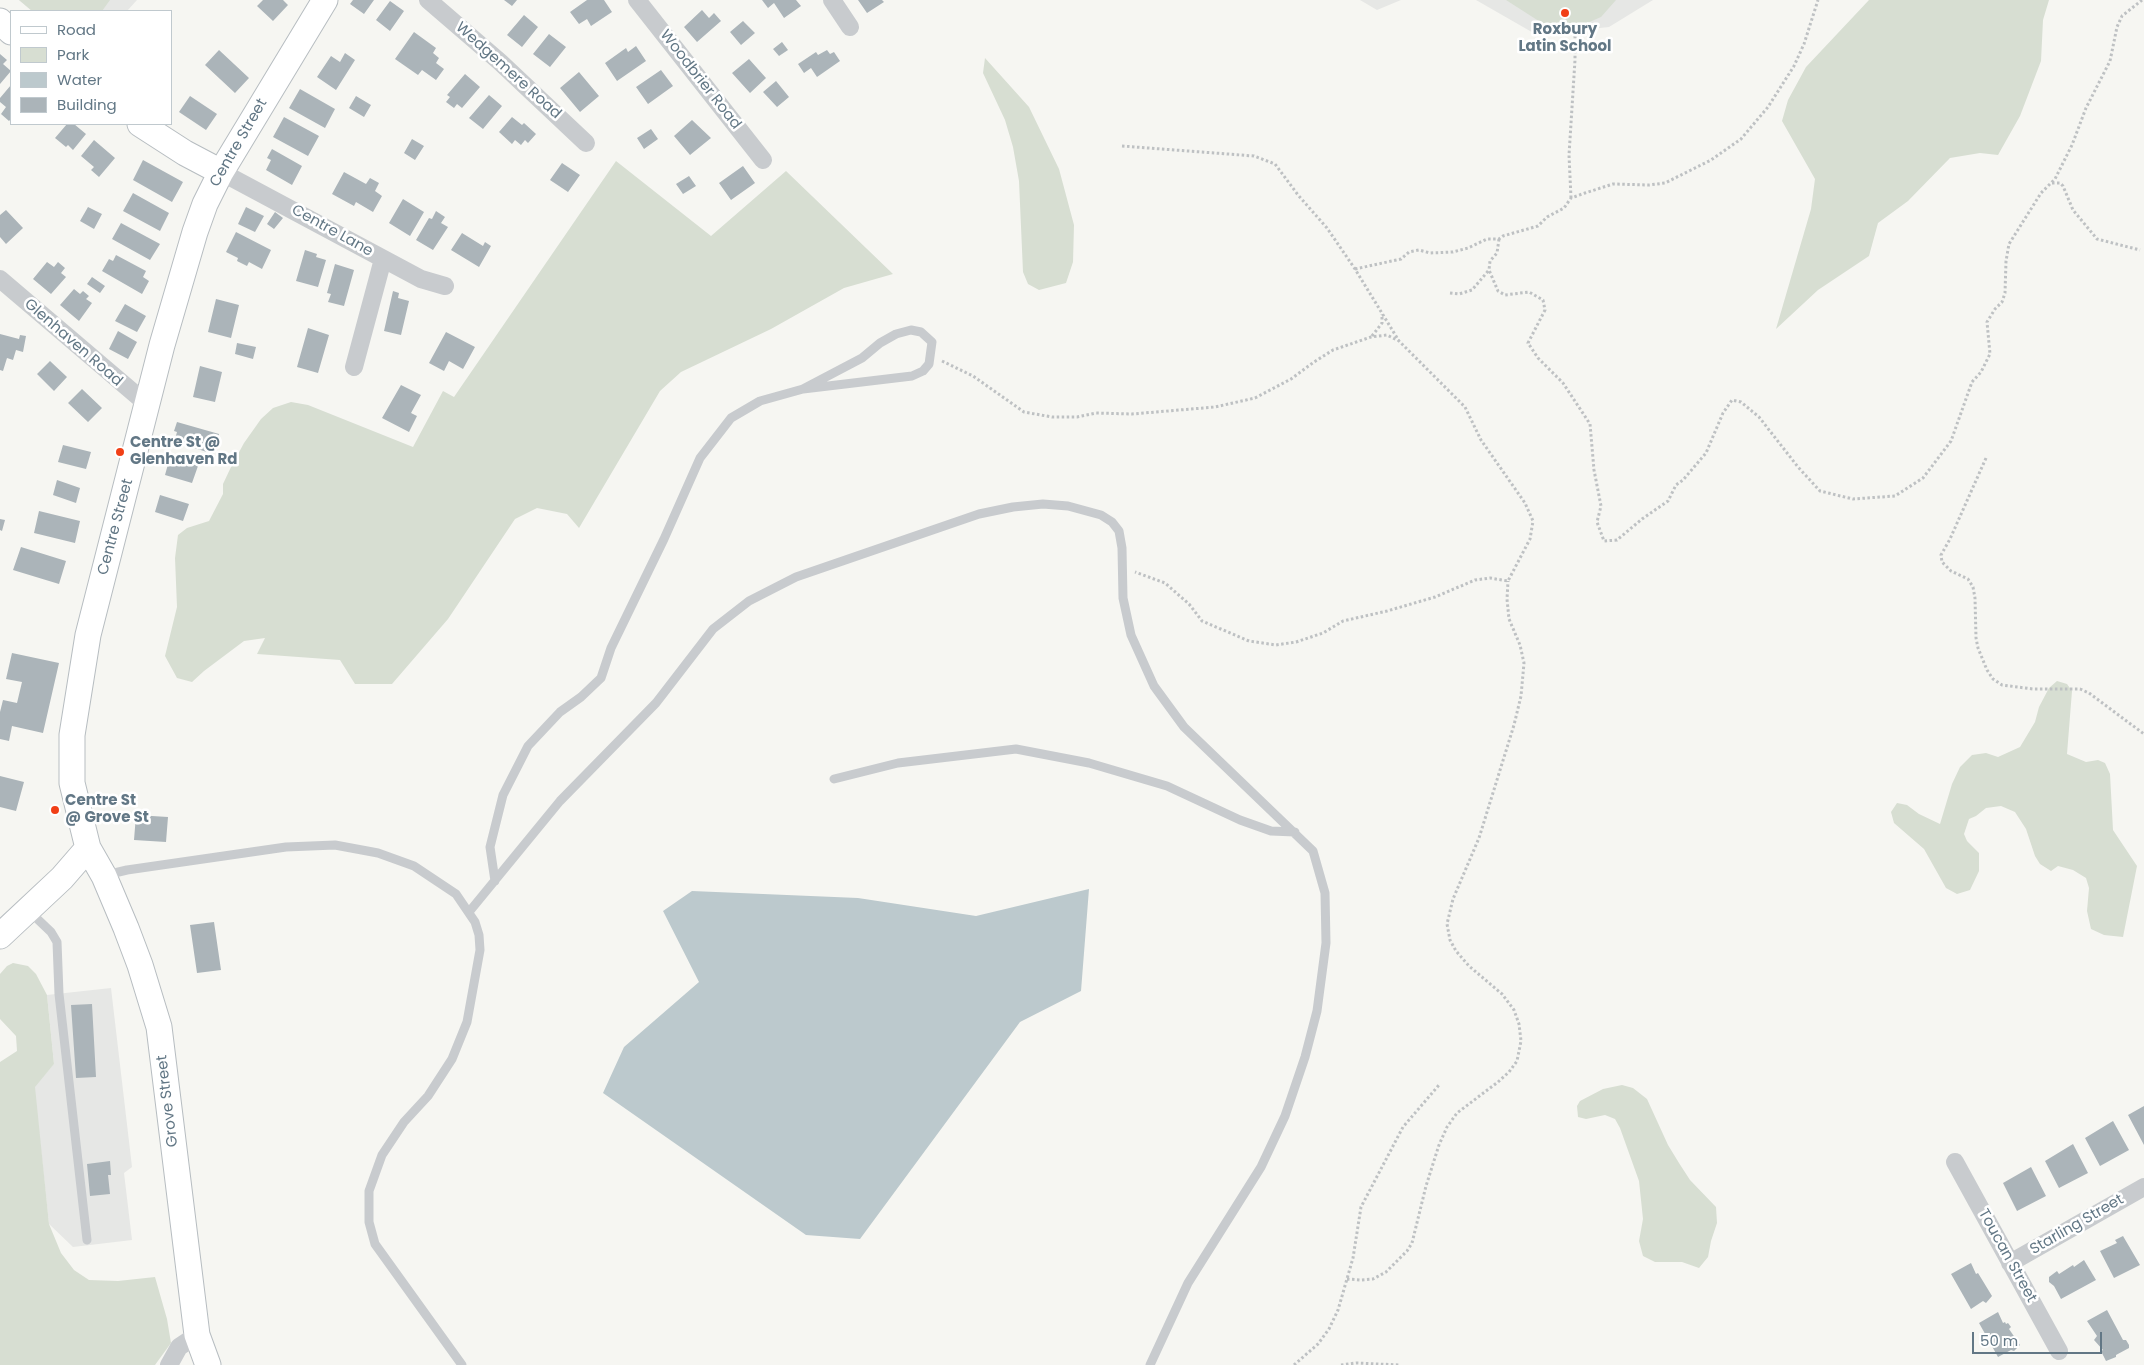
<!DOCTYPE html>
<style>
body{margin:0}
#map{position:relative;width:2144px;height:1365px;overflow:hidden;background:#f6f6f2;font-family:Poppins,sans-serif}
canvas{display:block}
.legend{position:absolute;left:10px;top:10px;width:162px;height:115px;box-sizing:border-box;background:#fff;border:1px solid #c0c9ce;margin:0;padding:6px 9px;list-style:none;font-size:15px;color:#627785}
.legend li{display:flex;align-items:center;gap:10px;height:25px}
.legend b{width:25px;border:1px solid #c0c9ce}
.scale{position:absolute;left:1972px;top:1332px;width:130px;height:22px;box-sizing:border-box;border:2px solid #627785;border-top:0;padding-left:6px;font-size:15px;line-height:18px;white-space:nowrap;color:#627785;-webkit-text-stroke:4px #fff;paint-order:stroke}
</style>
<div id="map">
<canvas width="2144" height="1365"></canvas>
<ul class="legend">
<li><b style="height:6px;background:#fff"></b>Road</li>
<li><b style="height:14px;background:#d7ded2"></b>Park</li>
<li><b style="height:14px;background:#bcc9cd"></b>Water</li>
<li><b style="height:14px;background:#abb4b9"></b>Building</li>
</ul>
<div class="scale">50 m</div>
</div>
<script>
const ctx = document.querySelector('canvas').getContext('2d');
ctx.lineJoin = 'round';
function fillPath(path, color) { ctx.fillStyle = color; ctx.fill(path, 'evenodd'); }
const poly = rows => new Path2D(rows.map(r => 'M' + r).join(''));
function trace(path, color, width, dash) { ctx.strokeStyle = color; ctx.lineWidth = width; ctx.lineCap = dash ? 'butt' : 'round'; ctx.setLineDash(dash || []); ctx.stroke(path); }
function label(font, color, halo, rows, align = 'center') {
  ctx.font = font + ' Poppins,sans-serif'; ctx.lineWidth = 5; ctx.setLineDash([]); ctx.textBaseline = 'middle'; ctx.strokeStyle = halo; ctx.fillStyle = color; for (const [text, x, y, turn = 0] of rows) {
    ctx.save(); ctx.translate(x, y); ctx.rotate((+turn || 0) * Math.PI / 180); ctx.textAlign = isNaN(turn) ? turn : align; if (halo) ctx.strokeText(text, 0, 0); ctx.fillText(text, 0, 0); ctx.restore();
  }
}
const built = poly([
 [19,0,137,0,127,11,32,11],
 [1360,0,1401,0,1377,10],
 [1476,0,1653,0,1609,27,1537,35],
 [111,988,132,1167,124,1173,132,1240,73,1247,49,1224,34,1086,54,1064,47,995]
]);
const green = poly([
 [19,0,110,0,102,11,32,11],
 [1506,0,1616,0,1601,17,1578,27,1562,28,1545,25],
 [1869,0,2049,0,2043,20,2041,61,2020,116,1998,155,1980,153,1950,158,1908,201,1878,223,1869,256,1818,290,1776,329,1811,209,1815,179,1782,121,1788,100,1806,67],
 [985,58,1029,107,1059,169,1074,225,1073,262,1066,283,1039,290,1028,284,1023,272,1019,181,1013,147,1005,120,983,73],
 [616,161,711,236,786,171,893,274,844,288,771,329,681,372,660,391,579,528,567,514,537,508,515,519,448,619,392,684,355,684,340,660,257,654,265,638,244,641,204,671,192,682,177,678,165,656,177,607,175,558,178,535,187,528,209,521,223,494,223,484,231,467,244,443,261,419,273,408,291,402,308,405,413,447,443,391,454,397],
 [2057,681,2067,684,2072,691,2067,754,2086,762,2098,760,2105,763,2110,774,2113,830,2137,866,2123,937,2104,935,2091,929,2087,911,2089,888,2086,878,2073,870,2058,866,2051,871,2040,864,2035,856,2026,829,2015,812,2001,806,1986,808,1976,816,1969,819,1964,834,1967,841,1979,853,1979,871,1970,890,1957,894,1946,888,1924,849,1894,823,1891,812,1897,803,1907,805,1919,814,1940,824,1952,784,1960,767,1972,755,1986,753,1998,757,2020,747,2035,722,2039,707,2049,688],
 [13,963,28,966,36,974,47,995,54,1064,35,1087,49,1224,61,1253,74,1270,89,1280,118,1281,155,1277,167,1319,171,1343,155,1365,0,1365,0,1062,17,1051,16,1036,0,1019,0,974,7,966],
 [1622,1085,1633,1088,1647,1099,1668,1145,1679,1163,1690,1180,1716,1207,1717,1223,1711,1241,1708,1257,1699,1268,1682,1262,1655,1262,1643,1256,1639,1241,1643,1219,1639,1181,1620,1128,1615,1119,1605,1115,1586,1119,1578,1117,1577,1106,1580,1101,1603,1089]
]);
const water = poly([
 [1089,889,1081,991,1020,1022,860,1239,806,1235,603,1093,624,1047,699,982,663,911,692,891,858,898,976,916]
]);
const building = poly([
 [263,0,283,0,288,5,273,21,257,6],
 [353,0,374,0,364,14,350,4],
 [504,0,517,0,512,6],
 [587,0,604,0,612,12,591,26,587,19,579,24,570,12],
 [762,0,796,0,801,6,784,18,774,3,768,8],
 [858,0,882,0,884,2,867,13],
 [390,1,404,11,390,31,376,20],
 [702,10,709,18,714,13,721,21,697,42,684,27],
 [524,15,538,27,522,47,507,35],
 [743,21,755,33,741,45,730,32],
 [414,32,436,48,433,53,439,58,436,63,444,69,436,80,422,70,418,75,395,59],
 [549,34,566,47,550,67,533,54],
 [782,42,788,50,779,56,773,49],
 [636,46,646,61,617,81,605,63,626,48,628,52],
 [219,50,249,78,235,93,205,65],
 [827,50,830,54,834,52,840,61,817,77,811,68,804,73,798,64,816,52,818,55],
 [345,53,355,60,336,90,317,77,331,56,340,62],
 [0,54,7,60,3,64,11,71,0,84],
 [749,59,766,78,750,93,732,73],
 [661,70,673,86,648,104,636,87],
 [579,72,599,96,580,112,560,88],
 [465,74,480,87,462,108,457,104,454,108,446,102,450,97,447,95],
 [776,81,789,97,777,107,763,92],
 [11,85,11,119,9,121,1,114,6,107,0,102,0,98],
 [300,89,335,109,325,128,289,108],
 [489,95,502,106,483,129,469,118],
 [190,96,217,114,206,130,179,112],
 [356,96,371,105,364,117,349,108],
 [284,117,319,136,308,156,273,137],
 [512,117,522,125,524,123,536,134,528,143,525,140,521,145,515,140,512,144,499,132],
 [692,120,711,138,690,155,674,136],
 [67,124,74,124,86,134,73,150,68,145,66,147,55,138],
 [651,129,658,139,644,149,637,138],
 [412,139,424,146,415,160,404,153],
 [94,140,115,158,99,177,91,170,94,167,81,156],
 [272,149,302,166,292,185,266,170,271,160,267,158],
 [143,160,183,182,172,202,133,180],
 [562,163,580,175,568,192,550,180],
 [743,166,755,183,731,200,719,183],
 [344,172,366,184,370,178,379,183,375,191,382,196,373,212,356,202,354,206,332,194],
 [689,176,696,186,683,194,676,184],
 [133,193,169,213,160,231,123,211],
 [403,199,424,212,410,236,389,223],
 [88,207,102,214,94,229,80,221],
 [246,207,264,216,255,232,238,224],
 [6,210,23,228,6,244,0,237,0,215],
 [436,211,445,217,441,223,448,227,433,250,416,240,429,218,432,219],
 [275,212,283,218,274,229,267,224],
 [121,223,160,244,150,260,112,239],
 [236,232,271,250,262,269,249,262,247,266,237,261,238,258,226,252],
 [462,233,483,246,485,242,491,246,479,267,451,250],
 [305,250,317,254,316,257,326,260,318,287,296,281],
 [116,255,146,271,143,277,149,281,142,294,102,271,109,259,113,261],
 [47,262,54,267,58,262,65,268,61,273,66,277,51,294,33,279],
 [335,264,354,270,344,306,328,302,331,294,327,293],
 [92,277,105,286,100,293,87,284],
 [74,289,80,294,83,291,89,296,86,299,92,303,79,321,60,305],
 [393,291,399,293,398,298,409,301,401,335,384,331],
 [216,299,239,305,231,338,208,332],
 [125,304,146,316,137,332,115,321],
 [308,328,329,335,318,373,297,367],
 [118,331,137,342,128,359,109,349],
 [446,332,475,347,463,369,449,361,444,371,429,363],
 [0,334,19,339,20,335,26,336,23,352,16,350,13,360,7,358,3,371,0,370],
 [237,343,256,347,253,359,235,354],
 [50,361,67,377,54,391,37,374],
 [200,366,222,372,215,402,193,397],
 [401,385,421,395,411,413,417,416,409,432,382,418],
 [82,389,102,408,88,422,68,403],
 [177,422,219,434,213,454,179,443,180,441,175,439,177,432,174,431],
 [63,445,91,452,86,469,58,462],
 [170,457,198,466,192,483,165,475],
 [57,480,80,488,76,503,53,495],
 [160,495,189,504,183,521,155,512],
 [39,511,80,521,75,543,34,533],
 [0,519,5,520,2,531,0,530],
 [21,547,66,561,59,584,13,570],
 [12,653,59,663,43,733,12,726,9,741,0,739,0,712,3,700,17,703,22,682,6,679],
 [0,776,24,782,16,811,0,807],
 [136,815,168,817,166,842,134,840],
 [214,922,221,970,197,973,190,925],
 [92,1004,96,1077,76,1078,71,1005],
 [2144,1106,2144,1145,2128,1115],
 [2113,1121,2129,1150,2100,1166,2085,1138],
 [2073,1144,2088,1173,2059,1188,2045,1161],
 [110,1161,111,1175,108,1175,110,1194,90,1196,87,1164],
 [2031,1167,2046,1196,2017,1211,2003,1183],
 [2123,1236,2140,1265,2114,1278,2100,1251,2117,1243,2115,1240],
 [2084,1260,2096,1280,2061,1299,2054,1286,2049,1282,2049,1277,2057,1271,2059,1274,2073,1265,2074,1267],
 [1971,1263,1976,1274,1978,1273,1992,1296,1986,1303,1983,1301,1971,1309,1951,1274],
 [2107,1310,2123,1340,2126,1340,2129,1345,2129,1348,2116,1355,2116,1357,2106,1361,2101,1351,2103,1350,2094,1340,2097,1336,2087,1321],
 [1998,1312,2003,1323,2005,1322,2006,1324,2008,1323,2011,1327,2009,1329,2020,1345,2014,1351,2011,1350,1998,1357,1979,1323]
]);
const path = poly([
 [1122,146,1254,156,1275,164,1298,195,1327,228,1355,269,1399,341],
 [2052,183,2060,183,2063,186,2073,210,2097,239,2140,250],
 [1571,198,1569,155,1575,60,1575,29],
 [1499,239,1497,253,1490,261,1489,270,1498,291,1505,295,1529,292,1543,300,1545,310,1528,343,1538,358,1563,383,1590,424,1594,470,1601,506,1597,522,1604,541,1617,540,1642,519,1668,501,1676,485,1683,480,1706,453,1723,413,1732,400,1741,402,1759,417,1798,467,1820,491,1853,499,1895,496,1923,478,1951,441,1972,382,1981,372,1990,354,1987,322,1995,309,2002,302,2005,293,2006,261,2009,244,2041,193,2055,179,2072,145,2086,108,2110,61,2117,27,2122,16,2142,0],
 [1355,269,1401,259,1409,252,1419,250,1430,253,1453,252,1468,248,1487,239,1499,239,1503,236,1538,226,1547,217,1564,208,1571,198,1585,193,1613,184,1649,185,1665,183,1711,160,1741,139,1768,107,1794,66,1804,44,1818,0],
 [1450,293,1459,294,1472,290,1489,270],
 [1372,336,1382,323,1382,314],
 [942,361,973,376,1024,412,1052,417,1077,417,1096,413,1132,414,1215,407,1255,398,1291,379,1314,362,1333,350,1371,337,1387,335,1399,341,1465,407,1481,440,1525,503,1533,521,1530,539,1508,581,1490,578,1475,580,1435,597,1387,611,1343,621,1323,633,1296,642,1276,645,1249,641,1202,621,1189,604,1165,583,1135,572],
 [1986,458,1950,539,1941,555,1942,562,1951,571,1968,579,1973,587,1975,598,1976,638,1978,648,1987,670,1993,679,2002,685,2033,689,2080,689,2089,693,2144,734],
 [1347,1279,1361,1280,1373,1279,1386,1272,1407,1251,1412,1243,1426,1186,1439,1145,1447,1127,1457,1113,1498,1082,1509,1072,1517,1061,1521,1041,1519,1024,1514,1010,1502,994,1469,966,1456,951,1450,940,1447,924,1453,899,1479,838,1514,725,1521,696,1524,663,1520,645,1509,619,1507,599,1508,581],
 [1294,1365,1318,1344,1329,1329,1338,1310,1353,1258,1361,1207,1403,1127,1439,1085],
 [1341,1365,1356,1363,1400,1365]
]);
const lane = poly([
 [834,779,898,763,1016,749,1089,763,1167,786,1240,820,1271,831,1295,832],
 [106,875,127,870,286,847,335,845,378,853,414,866,456,894,475,922,479,935,480,950,467,1022,452,1059,428,1096,404,1122,382,1155,369,1191,369,1222,375,1244,462,1365],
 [495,881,490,847,503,795,528,746,560,712,581,697,601,678,611,648,664,539,700,458,731,418,760,401,803,389,912,376,923,371,929,364,932,342,921,332,911,330,896,334,880,343,862,358,803,389],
 [29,911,51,932,57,942,59,994,87,1240],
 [469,912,560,801,656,703,713,629,749,601,796,577,979,514,1013,507,1043,504,1068,506,1101,515,1112,522,1119,531,1122,548,1123,598,1131,635,1154,686,1184,727,1313,851,1325,893,1326,943,1317,1011,1305,1057,1285,1116,1261,1167,1188,1283,1150,1365]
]);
const street = poly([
 [428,0,500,62,586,143],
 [637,0,763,160],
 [832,0,850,27],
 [221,172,421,279,445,286],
 [0,279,148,405],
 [354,367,383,259],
 [1955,1162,2059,1351],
 [2010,1263,2144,1187],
 [169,1365,179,1347,197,1335]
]);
const secondary = poly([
 [0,21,11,32],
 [140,124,185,153,221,172],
 [0,936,62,878,88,848],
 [208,1365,197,1335,159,1027,140,965,126,928,104,876,88,848,72,783,72,735,88,635,162,345,195,232,205,204,221,172,325,0]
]);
const markers = [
 [1565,13,5,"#f13f16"],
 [120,452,5,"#f13f16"],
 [55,810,5,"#f13f16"]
];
const poiNames = [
 ["Roxbury",1565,30,"center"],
 ["Latin School",1565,47,"center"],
 ["Centre St @",130,443],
 ["Glenhaven Rd",130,460],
 ["Centre St",65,801],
 ["@ Grove St",65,818]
];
const streetNames = [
 ["Wedgemere Road",508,71,42],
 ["Woodbrier Road",700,80,52],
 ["Centre Street",239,143,-60],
 ["Centre Lane",332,231,29],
 ["Glenhaven Road",73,343,41],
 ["Centre Street",116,527,-75],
 ["Grove Street",168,1101,-97],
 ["Starling Street",2077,1225,-30],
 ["Toucan Street",2007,1256,61]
];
fillPath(built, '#e6e7e5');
fillPath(green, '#d7ded2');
fillPath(water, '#bcc9cd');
fillPath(building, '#abb4b9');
trace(secondary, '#b7bdc1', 27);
trace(path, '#bec1c3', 3, [2.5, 2.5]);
trace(lane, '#c8cbce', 9);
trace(street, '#c8cbce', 18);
trace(secondary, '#fff', 25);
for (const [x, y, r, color] of markers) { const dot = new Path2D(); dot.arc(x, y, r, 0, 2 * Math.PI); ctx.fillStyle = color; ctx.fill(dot); trace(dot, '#fff', 2); }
label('bold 15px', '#627785', '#fff', poiNames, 'left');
label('15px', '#627785', '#fff', streetNames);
</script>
